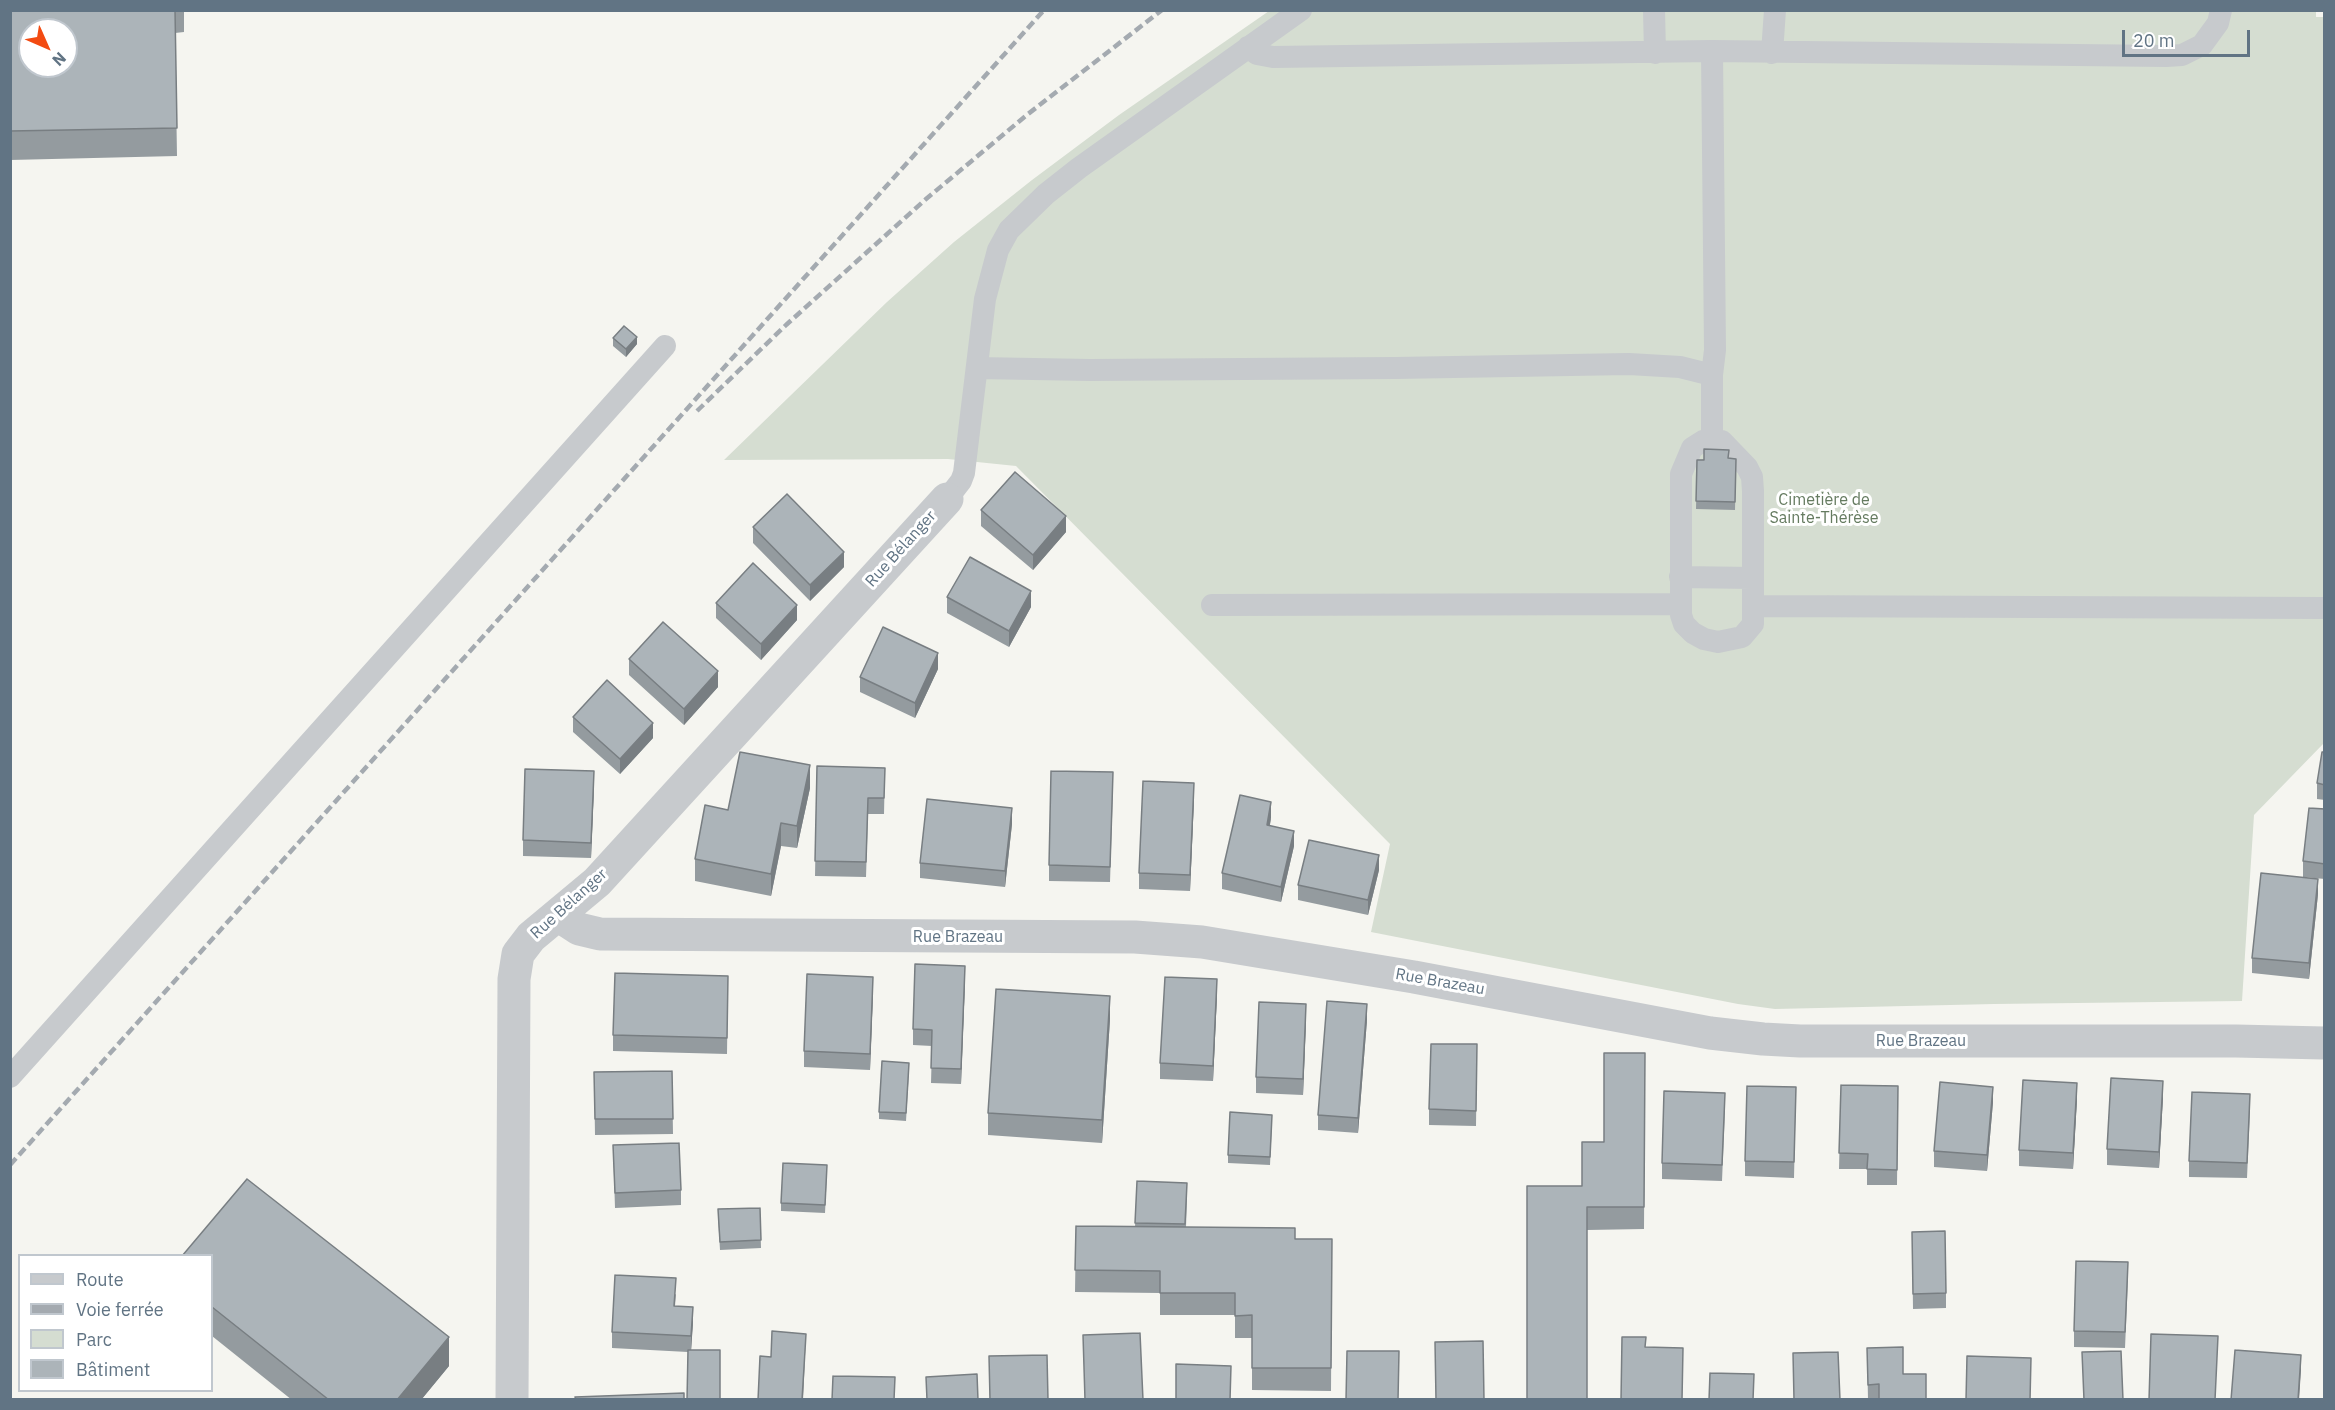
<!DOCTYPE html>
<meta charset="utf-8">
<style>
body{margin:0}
#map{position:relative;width:2335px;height:1410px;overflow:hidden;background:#f5f5f0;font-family:"IBM Plex Sans",sans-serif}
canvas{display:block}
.frame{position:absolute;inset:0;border:12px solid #617484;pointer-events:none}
.legend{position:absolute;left:18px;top:1254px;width:195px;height:138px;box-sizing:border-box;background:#fff;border:2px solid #c0c7ce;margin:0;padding:8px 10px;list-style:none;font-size:18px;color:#617484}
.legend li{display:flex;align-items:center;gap:12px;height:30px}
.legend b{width:30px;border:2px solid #c0c7ce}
.north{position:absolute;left:18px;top:18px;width:60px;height:60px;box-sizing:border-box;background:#fff;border:2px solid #c0c7ce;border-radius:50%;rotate:135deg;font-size:16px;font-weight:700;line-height:24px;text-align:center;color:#617484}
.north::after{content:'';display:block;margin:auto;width:21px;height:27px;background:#f34b12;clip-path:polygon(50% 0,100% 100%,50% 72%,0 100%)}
.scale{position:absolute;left:2122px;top:30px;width:128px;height:27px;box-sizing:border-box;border:3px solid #617484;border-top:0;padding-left:8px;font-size:18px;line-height:21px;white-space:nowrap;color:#617484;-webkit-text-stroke:4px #fff;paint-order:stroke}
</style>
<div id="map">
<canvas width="2335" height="1410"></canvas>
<div class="frame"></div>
<ul class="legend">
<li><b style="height:8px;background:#c7cacd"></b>Route</li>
<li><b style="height:8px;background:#a4aab0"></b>Voie ferrée</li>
<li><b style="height:16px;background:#d5ddd1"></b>Parc</li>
<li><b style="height:16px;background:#acb4b9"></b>Bâtiment</li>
</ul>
<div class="north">N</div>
<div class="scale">20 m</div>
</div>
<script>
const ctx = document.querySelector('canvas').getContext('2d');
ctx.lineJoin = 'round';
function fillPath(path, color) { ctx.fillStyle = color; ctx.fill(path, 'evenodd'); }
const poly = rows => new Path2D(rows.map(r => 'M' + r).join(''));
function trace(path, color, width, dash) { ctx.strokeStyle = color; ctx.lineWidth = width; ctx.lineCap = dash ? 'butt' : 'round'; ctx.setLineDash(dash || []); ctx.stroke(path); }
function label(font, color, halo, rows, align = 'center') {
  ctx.font = font + ' "IBM Plex Sans",sans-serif'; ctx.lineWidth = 6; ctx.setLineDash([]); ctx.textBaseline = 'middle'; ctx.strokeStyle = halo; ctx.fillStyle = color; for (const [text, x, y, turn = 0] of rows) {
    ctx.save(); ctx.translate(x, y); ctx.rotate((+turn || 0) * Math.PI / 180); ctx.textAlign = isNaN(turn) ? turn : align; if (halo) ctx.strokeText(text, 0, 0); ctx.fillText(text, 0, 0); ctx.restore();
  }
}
const green = poly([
 [2316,10,2316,17,2324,17,2324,743,2254,815,2242,1001,1994,1004,1775,1009,1738,1004,1371,932,1390,844,1016,466,948,459,724,460,887,302,954,242,1032,180,1119,115,1269,11]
]);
const lane = poly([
 [1654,10,1655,53],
 [1248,47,1257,54,1273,57,1712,51],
 [1772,53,1775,10],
 [977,368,1090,370,1395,368,1629,364,1680,367,1712,375],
 [1712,439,1712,375,1715,350,1712,51,2166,56,2182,55,2202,45,2218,23,2221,10],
 [1712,439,1722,441,1747,467,1752,477,1753,491,1753,624,1742,637,1718,642,1704,639,1693,633,1684,624,1681,615,1681,474,1692,448,1703,441,1712,439],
 [947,499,961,481,964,473,985,299,998,250,1009,230,1046,194,1079,168,1301,10],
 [1680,577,1753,578],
 [1212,605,1681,604],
 [1753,606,2324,608],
 [10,1077,665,346]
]);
const street = poly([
 [559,916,579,929,600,934,1135,937,1202,942,1414,977,1710,1033,1763,1039,1800,1041,2236,1041,2324,1043],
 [512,1400,514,979,518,954,531,937,597,882,947,499]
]);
const rail = poly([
 [697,411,786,325,926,199,1028,114,1162,10],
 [10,1165,1044,10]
]);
const wall = poly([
 [10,10,184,10,184,32,175,33,177,156,10,160],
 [613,338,637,344,626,357,613,346],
 [1729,458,1736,459,1735,510,1696,509,1697,460],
 [981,510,1066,532,1033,570,981,526],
 [753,527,844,567,810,601,753,543],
 [947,597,1031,607,1009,647,947,613],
 [716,603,797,620,761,660,716,618],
 [629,659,718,687,684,725,629,675],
 [938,669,915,718,860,692,860,677],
 [573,717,653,738,620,774,573,732],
 [2325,752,2325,800,2317,799,2317,783],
 [817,766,885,768,884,814,868,814,866,877,815,876],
 [594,786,591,858,523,856,523,840],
 [810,788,797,848,781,846,771,896,695,881,695,859,728,810],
 [1113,788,1110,882,1049,881,1049,865],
 [1194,798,1190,891,1139,889,1139,873],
 [2325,809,2325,879,2303,877,2303,861],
 [1271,818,1270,825,1294,846,1281,902,1222,889,1222,873],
 [1012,824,1005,887,920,878,920,863],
 [1379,870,1368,915,1298,900,1298,885],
 [2318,894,2309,979,2252,973,2252,958],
 [728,976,727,1054,613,1051,613,1035],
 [965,981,961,1084,931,1083,932,1046,913,1045,913,1029],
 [873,992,870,1070,804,1067,804,1051],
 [1217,994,1213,1081,1160,1079,1160,1063],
 [1110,1019,1102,1143,988,1135,988,1113],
 [1306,1020,1303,1095,1256,1093,1256,1077],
 [1367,1020,1358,1133,1318,1130,1318,1115],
 [1477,1044,1476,1126,1429,1125,1429,1109],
 [1645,1053,1644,1229,1587,1230,1582,1186,1604,1142],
 [672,1071,673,1134,595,1135,594,1072],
 [909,1071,906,1121,879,1119,879,1112],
 [1841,1085,1898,1086,1897,1185,1867,1185,1867,1169,1839,1169],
 [1796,1087,1794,1178,1745,1176,1745,1161],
 [2163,1097,2159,1168,2107,1165,2107,1149],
 [2077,1099,2073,1169,2019,1166,2019,1150],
 [1993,1102,1987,1171,1934,1167,1934,1151],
 [1725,1109,1722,1181,1662,1179,1662,1163],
 [2250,1110,2247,1178,2189,1177,2189,1161],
 [1272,1123,1270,1165,1228,1163,1228,1155],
 [613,1145,681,1190,681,1205,615,1208],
 [827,1173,825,1213,781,1211,781,1203],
 [1137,1181,1187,1198,1186,1227,1295,1239,1332,1239,1331,1391,1252,1390,1252,1338,1235,1338,1235,1315,1160,1315,1160,1293,1075,1292,1076,1226,1135,1227],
 [760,1208,761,1248,720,1250,718,1217],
 [1912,1232,1946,1293,1946,1308,1913,1309],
 [212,1256,449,1366,421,1400,292,1400,212,1336],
 [2128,1278,2125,1348,2074,1347,2074,1331],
 [676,1294,675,1306,693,1322,691,1350,688,1352,612,1348,612,1332],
 [1867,1348,1903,1374,1926,1400,1868,1400]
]);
const shadedWall = poly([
 [637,337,637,344,626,357,626,349],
 [1066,516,1066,532,1033,570,1033,555],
 [844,552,844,567,810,601,810,585],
 [1031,591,1031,607,1009,647,1009,631],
 [797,605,797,620,761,660,761,644],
 [938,653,938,669,915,718,915,703],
 [718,671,718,687,684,725,684,709],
 [653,723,653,738,620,774,620,759],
 [810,765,810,788,797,848,797,826],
 [594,771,594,786,591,858,591,843],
 [1194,783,1194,798,1190,891,1190,875],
 [1271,802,1271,818,1267,840,1267,825],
 [1012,808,1012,824,1005,887,1005,871],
 [781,823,781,846,771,896,771,874],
 [1294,831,1294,846,1281,902,1281,887],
 [1379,855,1379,870,1368,915,1368,900],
 [2318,879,2318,894,2309,979,2309,963],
 [965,966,965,981,961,1084,961,1069],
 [873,977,873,992,870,1070,870,1054],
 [1217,979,1217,994,1213,1081,1213,1066],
 [1110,996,1110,1019,1102,1143,1102,1120],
 [1306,1004,1306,1020,1303,1095,1303,1079],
 [1367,1004,1367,1020,1358,1133,1358,1118],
 [2163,1081,2163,1097,2159,1168,2159,1152],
 [2077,1083,2077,1099,2073,1169,2073,1153],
 [1993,1087,1993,1102,1987,1171,1987,1155],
 [693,1307,693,1322,691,1352,691,1336],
 [806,1334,803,1400,802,1400],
 [449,1337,449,1366,421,1400,397,1400],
 [2301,1355,2301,1370,2299,1400,2298,1400]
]);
const building = poly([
 [10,10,175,10,177,128,10,131,10,10],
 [30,30,66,30,66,66,30,66,30,30],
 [624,326,637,337,626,349,613,338,624,326],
 [1704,449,1729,450,1728,458,1736,459,1735,502,1696,501,1697,460,1704,460,1704,449],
 [1015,472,1066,516,1033,555,981,510,1015,472],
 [787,494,844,552,810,585,753,527,787,494],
 [970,557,1031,591,1009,631,947,597,970,557],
 [753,563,797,605,761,644,716,603,753,563],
 [663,622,718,671,684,709,629,659,663,622],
 [883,627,938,653,915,703,860,677,883,627],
 [607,680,653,723,620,759,573,717,607,680],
 [740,752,810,765,797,826,781,823,771,874,695,859,705,805,728,810,740,752],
 [2322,752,2325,752,2325,785,2317,783,2322,752],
 [817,766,885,768,884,798,868,798,866,862,815,861,817,766],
 [525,769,594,771,591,843,523,840,525,769],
 [1051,771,1113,772,1110,867,1049,865,1051,771],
 [1143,781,1194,783,1190,875,1139,873,1143,781],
 [1240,795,1271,802,1267,825,1294,831,1281,887,1222,873,1240,795],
 [927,799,1012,808,1005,871,920,863,927,799],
 [2309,808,2325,809,2325,864,2303,861,2309,808],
 [1309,840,1379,855,1368,900,1298,885,1309,840],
 [2261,873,2318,879,2309,963,2252,958,2261,873],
 [915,964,965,966,961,1069,931,1068,932,1030,913,1029,915,964],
 [615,973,728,976,727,1038,613,1035,615,973],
 [807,974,873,977,870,1054,804,1051,807,974],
 [1165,977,1217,979,1213,1066,1160,1063,1165,977],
 [996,989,1110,996,1102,1120,988,1113,996,989],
 [1327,1001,1367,1004,1358,1118,1318,1115,1327,1001],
 [1259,1002,1306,1004,1303,1079,1256,1077,1259,1002],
 [1431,1044,1477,1044,1476,1111,1429,1109,1431,1044],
 [1604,1053,1645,1053,1644,1207,1587,1207,1587,1400,1527,1400,1527,1186,1582,1186,1582,1142,1604,1142,1604,1053],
 [882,1061,909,1063,906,1113,879,1112,882,1061],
 [672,1071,673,1119,595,1119,594,1072,672,1071],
 [2111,1078,2163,1081,2159,1152,2107,1149,2111,1078],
 [2023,1080,2077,1083,2073,1153,2019,1150,2023,1080],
 [1940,1082,1993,1087,1987,1155,1934,1151,1940,1082],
 [1841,1085,1898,1086,1897,1170,1867,1169,1868,1154,1839,1153,1841,1085],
 [1747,1086,1796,1087,1794,1162,1745,1161,1747,1086],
 [1664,1091,1725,1093,1722,1165,1662,1163,1664,1091],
 [2192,1092,2250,1094,2247,1163,2189,1161,2192,1092],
 [1230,1112,1272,1115,1270,1157,1228,1155,1230,1112],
 [679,1143,681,1190,615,1193,613,1145,679,1143],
 [783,1163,827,1165,825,1205,781,1203,783,1163],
 [247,1179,449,1337,397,1400,329,1400,212,1307,212,1256,182,1256,247,1179],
 [1137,1181,1187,1183,1185,1224,1135,1223,1137,1181],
 [760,1208,761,1240,720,1242,718,1209,760,1208],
 [1076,1226,1295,1228,1295,1239,1332,1239,1331,1368,1252,1368,1252,1315,1235,1316,1235,1293,1160,1293,1160,1271,1075,1270,1076,1226],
 [1945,1231,1946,1293,1913,1294,1912,1232,1945,1231],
 [2076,1261,2128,1262,2125,1332,2074,1331,2076,1261],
 [615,1275,676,1278,674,1306,693,1307,691,1336,612,1332,615,1275],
 [772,1331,806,1334,802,1400,758,1400,760,1356,771,1357,772,1331],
 [1140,1333,1143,1400,1085,1400,1083,1335,1140,1333],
 [2151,1334,2218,1336,2215,1400,2149,1400,2151,1334],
 [1622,1337,1646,1337,1645,1347,1683,1348,1682,1400,1621,1400,1622,1337],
 [1483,1341,1484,1400,1436,1400,1435,1342,1483,1341],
 [1903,1347,1903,1374,1926,1374,1926,1400,1879,1400,1879,1384,1868,1385,1867,1348,1903,1347],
 [688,1350,720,1350,720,1400,687,1400,688,1350],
 [2235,1350,2301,1355,2298,1400,2231,1400,2235,1350],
 [1347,1351,1399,1351,1398,1400,1346,1400,1347,1351],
 [2121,1351,2123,1400,2084,1400,2082,1352,2121,1351],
 [1838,1352,1840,1400,1794,1400,1793,1353,1838,1352],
 [1047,1355,1048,1400,990,1400,989,1356,1047,1355],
 [1967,1356,2031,1358,2030,1400,1966,1400,1967,1356],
 [1176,1364,1231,1366,1230,1400,1176,1400,1176,1364],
 [1710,1373,1754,1374,1753,1400,1709,1400,1710,1373],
 [977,1374,978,1400,927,1400,926,1377,977,1374],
 [833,1376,895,1377,894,1400,832,1400,833,1376],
 [684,1393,684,1400,576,1400,575,1397,684,1393]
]);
const parkNames = [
 ["Cimetière de",1824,500],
 ["Sainte-Thérèse",1824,518]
];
const streetNames = [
 ["Rue Bélanger",901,549,-48],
 ["Rue Bélanger",569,904,-42],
 ["Rue Brazeau",958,937],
 ["Rue Brazeau",1440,982,10],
 ["Rue Brazeau",1921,1041]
];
fillPath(green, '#d5ddd1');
trace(lane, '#c7cacd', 22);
trace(street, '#c7cacd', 33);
trace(rail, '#a4aab0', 4.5, [9, 4.5]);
fillPath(wall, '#949b9f');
fillPath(shadedWall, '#787e82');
fillPath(building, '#acb4b9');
trace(building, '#787e82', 1.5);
label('16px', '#657b60', '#fff', parkNames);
label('16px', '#617484', '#fff', streetNames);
</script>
